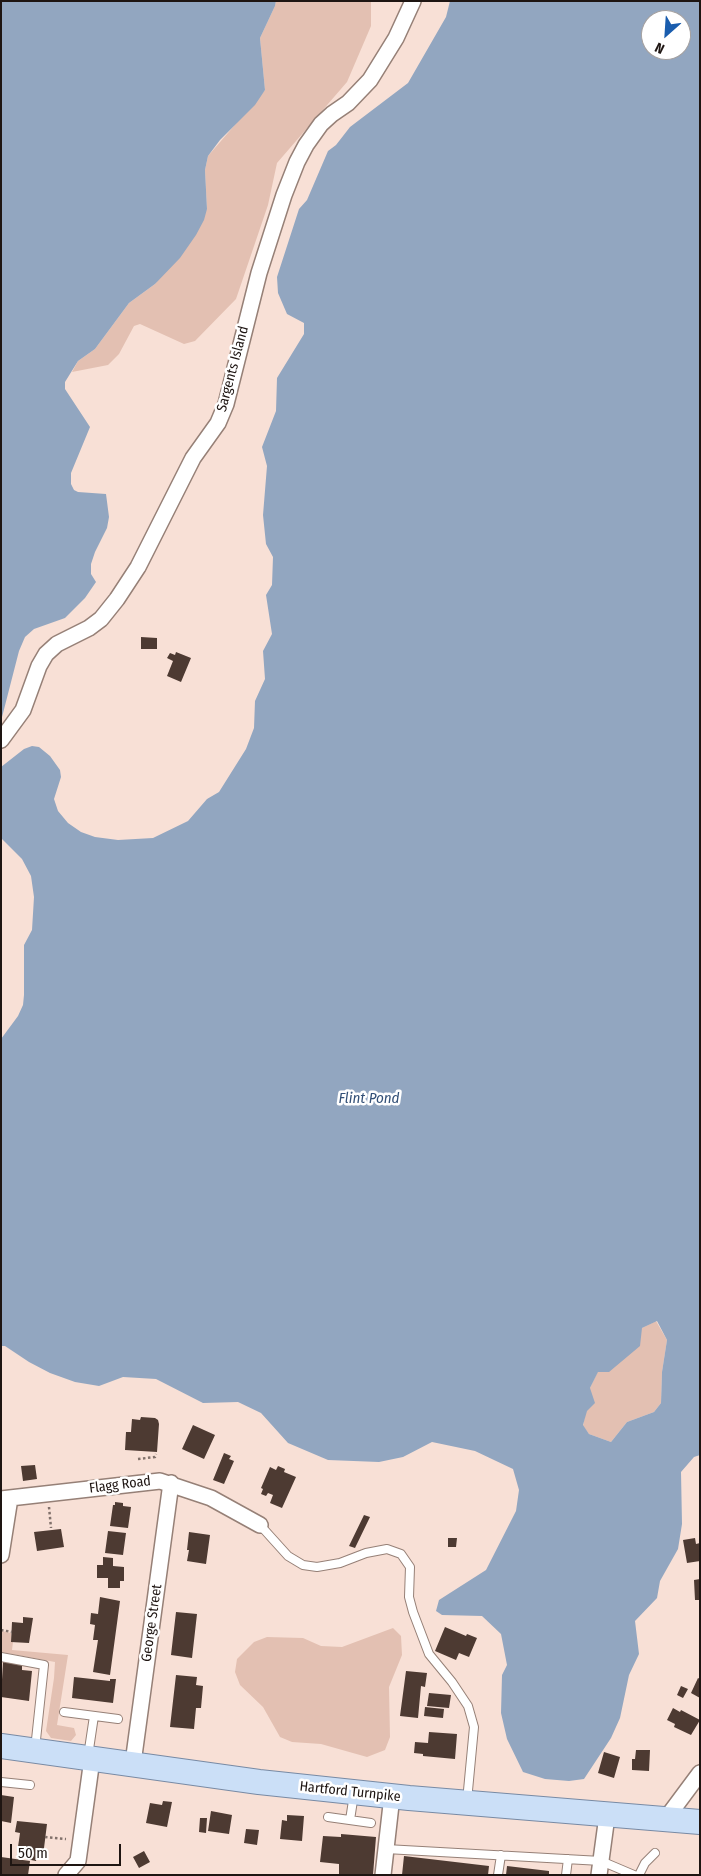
<!DOCTYPE html>
<style>
body{margin:0}
#map{position:relative;width:701px;height:1876px;overflow:hidden;background:#f8e0d6;font-family:"Fira Sans Condensed",sans-serif}
canvas{display:block}
.frame{position:absolute;inset:0;border:2px solid #1e1512;pointer-events:none}
.north{position:absolute;left:641px;top:10px;width:50px;height:50px;box-sizing:border-box;background:#fff;border:1px solid #a5a1a0;border-radius:50%;rotate:206deg;font-size:14px;font-weight:700;line-height:20px;text-align:center;color:#1e1512}
.north::after{content:'';display:block;margin:auto;width:18px;height:22px;background:#1a5dae;clip-path:polygon(50% 0,100% 100%,50% 72%,0 100%)}
.scale{position:absolute;left:10px;top:1844px;width:111px;height:22px;box-sizing:border-box;border:2px solid #1e1512;border-top:0;padding-left:6px;font-size:15px;line-height:18px;white-space:nowrap;color:#1e1512;-webkit-text-stroke:4px #fff;paint-order:stroke}
</style>
<div id="map">
<canvas width="701" height="1876"></canvas>
<div class="frame"></div>
<div class="north">N</div>
<div class="scale">50 m</div>
</div>
<script>
const ctx = document.querySelector('canvas').getContext('2d');
ctx.lineJoin = 'round';
function fillPath(path, color) { ctx.fillStyle = color; ctx.fill(path, 'evenodd'); }
const poly = rows => new Path2D(rows.map(r => 'M' + r).join(''));
function trace(path, color, width, dash) { ctx.strokeStyle = color; ctx.lineWidth = width; ctx.lineCap = dash ? 'butt' : 'round'; ctx.setLineDash(dash || []); ctx.stroke(path); }
function label(font, color, halo, rows, align = 'center') {
  ctx.font = font + ' "Fira Sans Condensed",sans-serif'; ctx.lineWidth = 5; ctx.setLineDash([]); ctx.textBaseline = 'middle'; ctx.strokeStyle = halo; ctx.fillStyle = color; for (const [text, x, y, turn = 0] of rows) {
    ctx.save(); ctx.translate(x, y); ctx.rotate((+turn || 0) * Math.PI / 180); ctx.textAlign = isNaN(turn) ? turn : align; if (halo) ctx.strokeText(text, 0, 0); ctx.fillText(text, 0, 0); ctx.restore();
  }
}
const green = poly([
 [276,1,371,1,371,26,347,82,277,163,268,205,236,299,195,341,184,344,140,324,134,326,119,354,108,365,72,372,78,361,95,349,129,303,155,284,207,209,205,170,208,156,265,90,260,38,275,6],
 [656,1321,667,1340,662,1372,661,1403,654,1412,627,1422,611,1442,589,1434,583,1426,590,1388,598,1371,642,1328],
 [393,1628,401,1636,402,1655,389,1687,390,1737,385,1750,367,1757,321,1744,292,1742,280,1737,263,1707,240,1685,235,1672,237,1659,254,1642,267,1637,303,1638,321,1646,342,1647],
 [1,1631,11,1633,11,1642,13,1642,12,1650,68,1655,57,1725,74,1728,76,1735,71,1741,51,1738,46,1731,54,1678,55,1662,1,1652]
]);
const water = poly([
 [1,1,276,1,275,6,260,38,265,90,255,105,220,140,208,156,205,170,207,209,204,220,196,235,180,258,155,284,129,303,95,349,78,361,65,382,65,389,90,427,71,473,71,484,74,490,78,492,106,494,109,517,107,528,95,552,91,564,91,574,96,582,85,598,65,618,34,629,25,637,19,651,1,721],
 [450,1,700,1,700,1455,694,1457,681,1472,682,1524,678,1549,660,1581,657,1598,635,1621,639,1654,629,1675,620,1718,611,1738,584,1779,569,1781,545,1779,523,1772,507,1739,501,1713,502,1675,507,1665,501,1634,482,1616,442,1615,436,1611,439,1600,486,1570,516,1511,519,1490,513,1469,475,1451,432,1442,403,1457,379,1462,328,1460,288,1443,261,1413,238,1402,203,1403,156,1379,123,1377,99,1386,75,1382,50,1373,29,1362,5,1346,1,1346,1,1039,18,1016,23,1005,24,995,24,945,32,930,34,897,31,876,22,859,1,838,1,767,24,749,32,746,39,747,50,756,60,770,61,777,54,799,58,811,68,823,81,832,95,837,118,840,153,838,188,821,207,799,219,792,246,749,254,728,255,701,265,679,263,651,272,634,266,595,272,585,273,557,266,544,263,515,267,466,262,447,276,411,277,378,304,334,304,323,287,314,278,293,277,277,299,209,307,200,328,151,336,145,350,127,408,83,446,17],
 [651,20,681,20,681,50,651,50],
 [657,1321,667,1340,662,1372,661,1403,654,1412,627,1422,611,1442,589,1434,583,1425,587,1411,595,1403,590,1388,598,1372,609,1372,640,1346,642,1328]
]);
const building = poly([
 [141,637,157,638,157,649,141,649],
 [176,652,191,658,181,682,167,676,173,661,167,658,170,653,175,655],
 [141,1417,155,1418,158,1420,159,1424,157,1452,125,1450,126,1432,131,1432,132,1419,140,1420],
 [193,1425,215,1435,204,1459,182,1449],
 [224,1453,231,1456,229,1459,234,1461,224,1484,213,1480],
 [35,1465,37,1479,23,1481,21,1466],
 [278,1466,285,1469,284,1472,296,1477,282,1508,270,1503,273,1495,268,1493,266,1496,261,1494,263,1489,261,1488,270,1467,276,1470],
 [115,1502,123,1503,123,1506,131,1507,128,1528,110,1526,113,1505,115,1505],
 [364,1515,370,1517,355,1548,349,1546],
 [61,1529,64,1547,37,1551,34,1532],
 [108,1531,126,1533,123,1555,105,1553],
 [189,1532,210,1535,206,1564,187,1561,189,1550,187,1550],
 [448,1538,457,1538,456,1547,448,1547],
 [695,1538,696,1544,700,1543,700,1561,687,1563,683,1540],
 [103,1557,113,1558,113,1566,124,1567,124,1581,120,1581,120,1588,108,1588,108,1578,97,1578,97,1565,103,1565],
 [700,1579,700,1600,695,1600,694,1580],
 [100,1597,120,1601,110,1675,93,1672,98,1640,93,1640,95,1625,90,1624,91,1613,98,1614],
 [176,1612,197,1614,192,1658,171,1655],
 [23,1617,33,1618,29,1643,11,1642,12,1622,23,1623],
 [445,1627,466,1636,467,1634,477,1638,469,1657,459,1653,456,1660,435,1651],
 [3,1662,22,1665,22,1670,32,1671,29,1701,1,1697],
 [406,1671,427,1673,425,1687,421,1686,418,1718,400,1716],
 [176,1675,197,1677,196,1685,203,1686,201,1708,196,1708,194,1729,170,1727],
 [74,1677,110,1681,110,1679,116,1679,113,1703,72,1698],
 [698,1678,700,1679,700,1698,691,1693],
 [681,1686,688,1689,683,1698,677,1695],
 [429,1693,451,1695,449,1708,427,1706],
 [425,1707,444,1709,443,1718,424,1716],
 [673,1708,680,1712,681,1710,700,1720,691,1735,674,1727,675,1724,667,1720],
 [429,1732,457,1734,455,1759,423,1756,423,1754,414,1753,415,1742,428,1743],
 [636,1750,650,1750,649,1771,632,1770,632,1759,635,1759],
 [604,1752,620,1757,614,1778,598,1773],
 [1,1795,14,1797,11,1823,1,1821],
 [163,1801,172,1802,167,1827,146,1823,150,1803,162,1805],
 [211,1811,232,1815,229,1834,208,1831],
 [287,1815,304,1816,302,1841,280,1839,282,1820,287,1821],
 [200,1818,207,1818,206,1833,199,1832],
 [17,1821,47,1824,43,1856,37,1856,36,1861,26,1859,26,1855,17,1854,20,1833,15,1832],
 [246,1829,259,1830,257,1845,244,1843],
 [341,1834,376,1837,373,1875,339,1875,339,1864,320,1862,323,1836,341,1837],
 [144,1851,150,1862,139,1868,133,1857],
 [404,1856,489,1866,488,1875,402,1875],
 [1,1857,30,1861,28,1875,1,1875],
 [507,1866,549,1871,549,1875,506,1875]
]);
const path = poly([
 [138,1459,155,1457,156,1454],
 [49,1507,51,1528],
 [1,1630,12,1632],
 [45,1837,66,1839]
]);
const lane = poly([
 [260,1525,288,1556,303,1565,317,1567,340,1563,366,1553,387,1549,401,1554,410,1567,409,1597,413,1612,429,1654,452,1682,468,1706,474,1727,467,1801],
 [1,1657,44,1665,35,1749],
 [64,1712,118,1719],
 [88,1756,94,1716],
 [1,1782,30,1785],
 [328,1817,371,1823],
 [350,1820,354,1794],
 [386,1849,601,1861,634,1875],
 [498,1875,501,1855],
 [566,1875,568,1859],
 [639,1875,645,1863,655,1853]
]);
const street = poly([
 [1,740,23,710,39,666,46,654,57,644,89,628,101,619,117,599,138,567,193,458,218,423,226,404,259,273,284,195,297,162,306,145,321,124,332,114,348,103,370,80,396,38,413,1],
 [1,1499,160,1481,211,1498,260,1525],
 [1,1555,10,1498],
 [133,1763,171,1483],
 [665,1820,700,1773],
 [66,1875,78,1861,92,1759],
 [383,1875,392,1796],
 [599,1875,607,1816]
]);
const primary = poly([
 [1,1746,259,1782,409,1798,700,1822]
]);
const streetNames = [
 ["Sargents Island",233,369,-75],
 ["Flagg Road",120,1485,-7],
 ["George Street",152,1623,-82],
 ["Hartford Turnpike",350,1792,6]
];
const waterNames = [
 ["Flint Pond",369,1099]
];
fillPath(green, '#e3c0b2');
fillPath(water, '#92a6c0');
fillPath(building, '#4d3a32');
trace(lane, '#968077', 10);
trace(street, '#968077', 18);
trace(primary, '#788aa4', 26);
trace(path, '#81716b', 2.5, [2.5, 2.5]);
trace(lane, '#fff', 8);
trace(street, '#fff', 15);
trace(primary, '#cbdff7', 24);
label('14px', '#1e1512', '#fff', streetNames);
label('italic 15px', '#335077', '#fff', waterNames);
</script>
